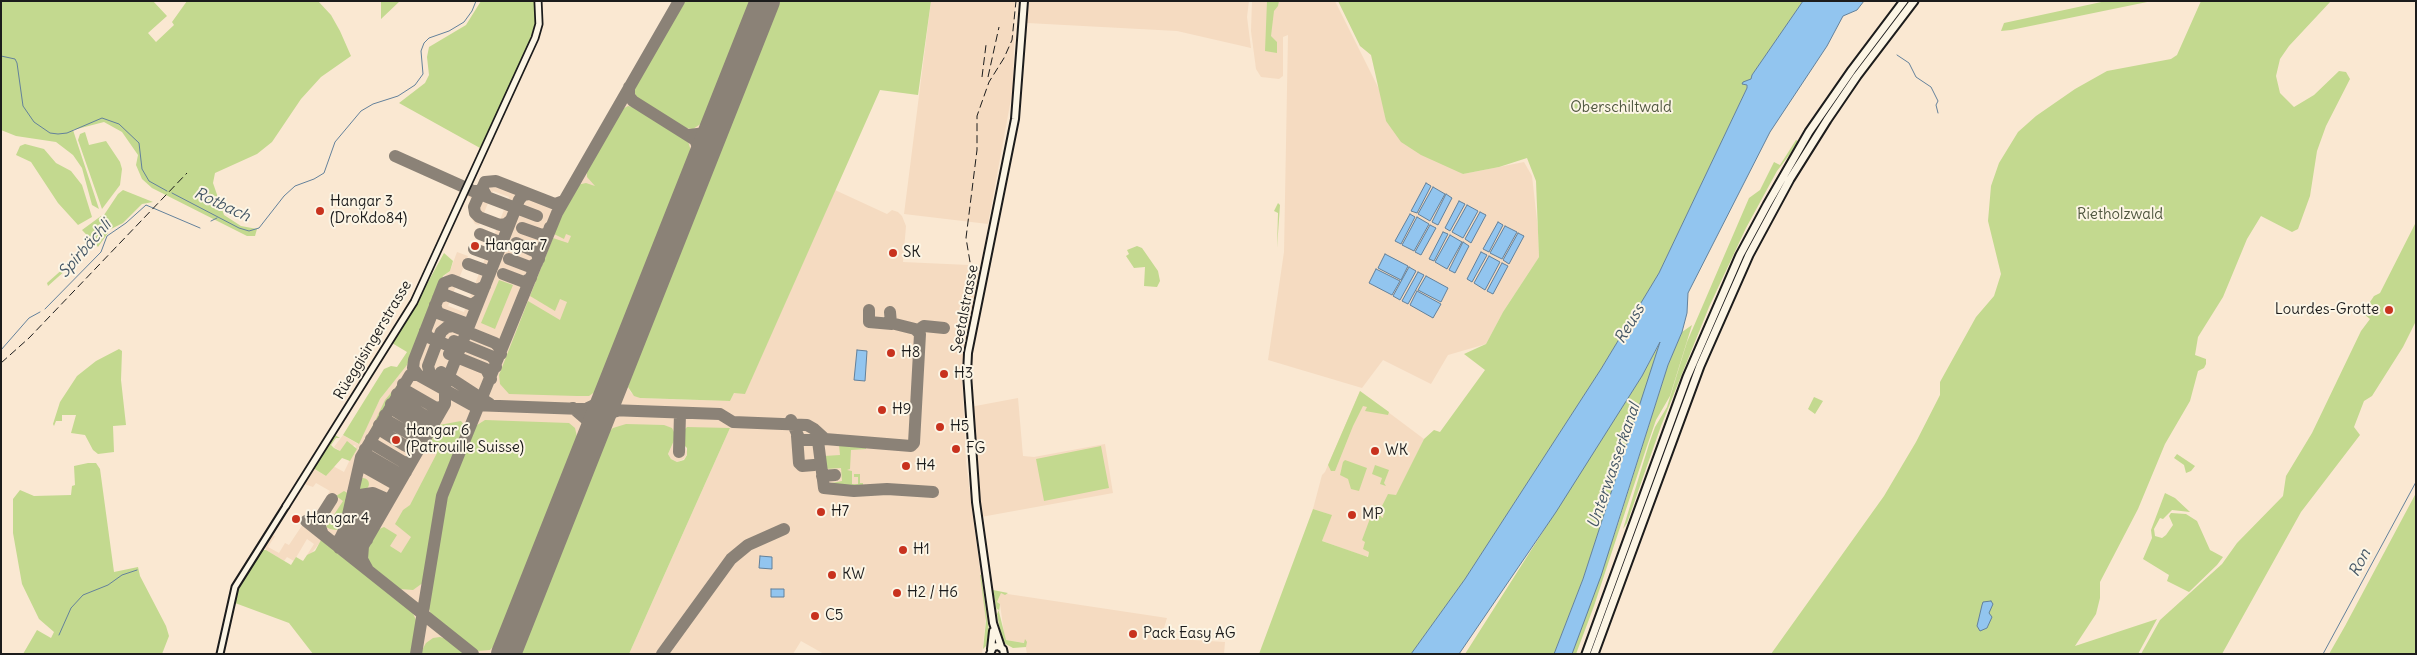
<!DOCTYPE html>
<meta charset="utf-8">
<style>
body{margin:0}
#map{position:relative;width:2417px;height:655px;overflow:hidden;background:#fae8d2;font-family:Delius,sans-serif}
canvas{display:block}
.frame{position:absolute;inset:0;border:2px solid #1c1c1c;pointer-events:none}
</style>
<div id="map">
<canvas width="2417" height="655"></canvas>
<div class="frame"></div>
</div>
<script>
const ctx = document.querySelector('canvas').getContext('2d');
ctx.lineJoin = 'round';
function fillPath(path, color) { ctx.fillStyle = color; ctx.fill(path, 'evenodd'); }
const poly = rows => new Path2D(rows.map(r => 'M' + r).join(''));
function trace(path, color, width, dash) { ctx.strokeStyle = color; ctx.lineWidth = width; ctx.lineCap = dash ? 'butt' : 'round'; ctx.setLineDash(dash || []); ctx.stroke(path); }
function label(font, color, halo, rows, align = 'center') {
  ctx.font = font + ' Delius,sans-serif'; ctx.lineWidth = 4; ctx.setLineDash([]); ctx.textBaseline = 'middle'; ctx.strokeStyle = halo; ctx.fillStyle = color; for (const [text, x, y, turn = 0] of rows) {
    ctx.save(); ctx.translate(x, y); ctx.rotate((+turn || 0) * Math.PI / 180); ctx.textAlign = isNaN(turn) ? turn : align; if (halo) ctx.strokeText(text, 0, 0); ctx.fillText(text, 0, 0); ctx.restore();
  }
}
const built = poly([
 [675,1,779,1,630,377,628,387,631,393,640,398,730,401,734,393,745,393,835,190,887,214,892,210,898,212,902,216,906,226,903,262,969,265,971,274,979,273,965,344,962,376,966,462,986,616,982,654,824,654,801,641,793,654,629,654,730,428,682,443,688,453,684,459,677,462,671,459,668,454,676,436,606,436,520,654,413,654,417,622,411,609,322,540,309,556,307,555,314,544,307,539,294,561,287,557,284,561,266,550,265,547,272,535,275,536,268,547,279,553,285,543,289,545,307,518,312,521,330,491,316,483,313,487,304,484,314,469,326,476,333,466,344,472,356,447,355,445,340,451,334,447,343,435,358,444,380,399,409,362,444,276,450,271,457,252,468,256,448,306,464,312,509,197,493,191,479,225,475,224,469,214,473,200,467,196,471,186,479,185,485,177,491,176,550,198,560,197],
 [931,1,1015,1,1013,88,988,224,904,214],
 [1029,1,1249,1,1247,17,1251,48,1177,31,1027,23],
 [1252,1,1335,1,1381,93,1386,121,1463,174,1524,162,1532,176,1538,229,1539,257,1503,312,1486,344,1448,355,1431,384,1383,360,1362,388,1268,360,1284,252,1288,35,1283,37,1283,76,1279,79,1261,77,1256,69,1251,31],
 [1360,391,1424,439,1367,557,1322,541,1331,515,1313,509,1322,475,1325,472],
 [1018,398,1023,456,1034,457,1105,444,1113,493,981,517,970,407],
 [1001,593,1167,618,1161,638,1225,642,1224,654,1027,654,1025,643,1005,640,1000,604,997,602]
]);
const green = poly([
 [1,1,153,1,167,16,148,33,156,42,174,25,172,22,187,1,318,1,331,15,340,31,351,56,321,77,301,99,272,142,257,154,215,173,213,183,224,215,241,226,257,229,255,236,247,236,152,188,142,179,136,165,138,155,122,132,104,122,73,130,99,209,92,205,82,168,73,155,56,142,16,136,1,130],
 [381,1,400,1,381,19],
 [481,1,534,1,536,21,528,45,480,148,399,103,425,83,429,75,427,57,429,47,466,25],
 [683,1,751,1,702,123,693,129,685,128,638,101,634,91,635,84],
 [779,1,931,1,918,95,880,90,745,394,734,393,730,401,640,398,634,396,628,387,630,377],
 [1267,1,1279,1,1278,6,1274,11,1271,36,1277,42,1277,53,1265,51],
 [1338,1,1803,1,1752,75,1751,79,1746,82,1747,88,1659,273,1601,369,1465,579,1411,654,1259,654,1313,509,1332,515,1322,541,1368,557,1369,552,1363,549,1365,542,1362,540,1375,505,1380,506,1382,511,1381,517,1383,518,1384,511,1382,506,1388,494,1396,495,1424,439,1434,430,1440,432,1485,370,1464,354,1486,344,1503,312,1539,257,1536,181,1527,158,1499,167,1463,174,1421,155,1401,142,1386,121,1371,55,1360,46],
 [2106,1,2152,1,2011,30,2001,31,2004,23],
 [2201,1,2331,1,2289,46,2280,59,2276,76,2280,93,2294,107,2314,95,2339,71,2346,72,2350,79,2326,126,2317,151,2310,196,2298,229,2292,232,2261,216,2247,239,2223,297,2198,337,2195,355,2206,359,2206,364,2204,368,2198,371,2190,401,2165,444,2138,509,2100,582,2100,598,2096,614,2075,646,2157,619,2138,654,1771,654,1884,496,1916,442,1940,395,1940,382,1976,317,1994,296,2001,274,1988,221,1991,186,1999,163,2018,132,2036,116,2075,89,2107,71,2171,59,2177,55],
 [628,106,637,108,687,138,691,151,596,391,589,396,577,396,509,394,500,384,499,375,528,301,560,320,567,302,560,299,555,311,530,296,553,238,568,243,571,236,566,234,564,239,554,234,564,209,577,185,586,183,595,186,587,177,587,168,619,111],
 [85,132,89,145,106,141,120,162,122,169,120,185,102,209,78,140,80,134],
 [1796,140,1798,141,1790,154,1777,171,1746,228,1709,307,1661,426,1627,523,1623,529,1649,444,1655,427,1667,407,1687,342,1749,198,1760,190,1774,162,1780,165],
 [25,144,44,149,56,163,71,171,82,185,92,217,78,225,58,203,31,162,16,155,20,146],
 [123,190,153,202,142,204,123,223,109,230,104,215,118,194],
 [1278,203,1280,205,1277,248,1278,213,1274,211],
 [101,216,108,233,98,247,82,230],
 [2416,222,2416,321,2403,347,2372,396,2364,401,2354,427,2360,435,2301,512,2222,654,2141,654,2160,620,2222,564,2237,543,2283,496,2286,476,2312,433,2361,331,2370,319,2365,315,2368,305,2374,296,2380,293],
 [1137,246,1142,248,1158,271,1160,281,1157,287,1144,286,1145,267,1134,268,1126,256,1129,254,1127,250],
 [444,253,453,261,450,271,443,276,407,365,380,399,359,444,343,435,384,369,391,366,397,367,407,352,392,343,407,320],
 [65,267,67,269,48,286,47,283],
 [499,280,513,285,495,329,481,323],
 [1692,325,1670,396,1656,420,1647,446,1594,606,1576,654,1572,654,1618,524,1668,365,1682,332],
 [1661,341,1583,579,1554,654,1465,654,1642,376],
 [119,349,122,351,121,380,126,425,113,426,114,452,98,454,93,450,85,435,71,433,76,415,62,415,62,421,56,421,54,426,53,424,60,402,77,376,96,361],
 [400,382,364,444,385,400],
 [1360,391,1389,412,1388,415,1365,411,1367,407,1363,406,1353,426,1335,471,1331,471,1328,465],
 [1814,397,1823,401,1815,414,1808,409],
 [485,420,569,423,575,428,577,437,494,646,490,650,477,651,432,617,428,606,447,495,471,435,474,427],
 [461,421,464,425,464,431,439,497,424,582,413,590,400,589,371,566,367,557,368,546,377,530,384,527,397,535,390,546,401,553,411,537,395,524,403,510,410,505,437,453,438,447,428,442,439,425],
 [626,424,664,425,672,428,676,436,668,454,671,459,677,462,684,460,687,455,687,448,682,443,684,430,687,427,730,428,629,654,520,654,606,435,613,428],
 [335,435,340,438,336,438,331,445,334,448,340,451,347,441,357,449,350,461,342,458,326,476,313,468],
 [839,445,866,446,866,449,851,450,850,469,847,470,852,471,852,484,858,484,858,477,854,477,854,474,860,474,860,483,863,483,863,486,826,484,842,481,841,468,825,469,824,456,840,455],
 [1101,446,1109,488,1044,501,1036,459],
 [2177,454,2195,466,2191,471,2186,473,2184,465,2174,458],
 [1345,460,1367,468,1359,491,1351,489,1348,479,1340,475,1343,462],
 [88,463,96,463,100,469,114,572,138,567,140,576,166,626,169,636,162,654,23,654,37,630,51,638,54,632,39,619,22,584,13,533,13,499,20,490,34,496,71,495,72,486,75,485,74,466],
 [1375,465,1389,470,1384,483,1386,486,1380,484,1382,478,1372,474],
 '357 484a6 6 0 1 1 12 0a6 6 0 1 1-12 0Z',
 [344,491,349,494,342,527,336,530,330,529,326,527,343,501,336,496],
 [2165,493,2175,498,2190,512,2172,510,2163,519,2160,518,2154,529,2155,536,2162,538,2166,535,2173,525,2169,516,2171,513,2186,514,2197,521,2210,550,2223,557,2217,565,2189,592,2167,581,2169,575,2143,559,2152,538,2151,530],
 [2416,493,2416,654,2329,654,2345,626],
 [321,540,411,609,417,622,413,654,313,654,289,623,235,603,234,598,261,550,266,550,291,565,296,557,303,561,307,555,315,551],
 [980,575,981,575,989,631,986,646,983,649,986,621],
 [993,590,1008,593,1005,595,1001,593,997,602,1000,604,999,612,1006,640,1024,643,1025,639,1027,642,1026,647,1013,648,1002,642,997,614,999,610,997,609,997,612],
 [440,637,450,640,467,654,420,654,426,643,433,638]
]);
const water = poly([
 [1803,1,1864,1,1857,10,1843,16,1827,46,1770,132,1688,293,1687,313,1682,332,1668,365,1601,576,1572,654,1554,654,1583,579,1660,342,1642,376,1556,512,1459,654,1411,654,1465,579,1601,369,1659,273,1747,88,1747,85,1742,84,1743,82,1751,79,1752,75,1803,1],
 [1426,183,1431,186,1417,213,1411,211,1426,183],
 [1433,187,1445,194,1430,221,1418,214,1433,187],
 [1446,194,1452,198,1438,225,1432,222,1446,194],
 [1459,201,1465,204,1450,231,1445,228,1459,201],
 [1467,205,1478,211,1463,238,1452,232,1467,205],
 [1480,212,1486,215,1471,243,1465,239,1480,212],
 [1410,214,1415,217,1401,244,1395,241,1410,214],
 [1417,217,1429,224,1414,251,1402,245,1417,217],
 [1498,222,1503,225,1489,252,1483,249,1498,222],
 [1430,225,1436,228,1421,255,1415,252,1430,225],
 [1505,226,1517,232,1502,259,1490,253,1505,226],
 [1443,232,1448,234,1434,261,1429,259,1443,232],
 [1518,233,1524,236,1509,264,1503,260,1518,233],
 [1450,235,1462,242,1447,269,1435,262,1450,235],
 [1463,242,1469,246,1455,273,1449,270,1463,242],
 [1481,252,1487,255,1472,282,1467,279,1481,252],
 [1385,254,1408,266,1401,280,1378,268,1385,254],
 [1489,256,1500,262,1485,290,1474,283,1489,256],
 [1502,263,1508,266,1493,294,1487,291,1502,263],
 [1409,267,1416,271,1400,300,1393,296,1409,267],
 [1376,269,1400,281,1392,295,1369,283,1376,269],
 [1418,272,1424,275,1408,304,1402,301,1418,272],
 [1426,276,1448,288,1441,302,1418,290,1426,276],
 [1417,291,1441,304,1433,318,1410,305,1417,291],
 [857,350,867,351,865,381,854,380,857,350],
 [760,556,772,557,772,569,759,568,760,556],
 [771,589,784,589,784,597,771,597,771,589],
 [1991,601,1993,604,1989,613,1992,617,1987,628,1980,631,1977,626,1982,605,1983,602,1991,601]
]);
const stream = poly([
 [1897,55,1909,63,1916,77,1931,87,1938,101,1936,105,1938,113],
 [1,56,15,59,17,63,23,106,34,122,50,133,58,134,67,133,102,118,119,124,139,143,142,169,149,181,167,191],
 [172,193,239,228,249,231,259,228,284,196,295,186,314,179,324,173,335,142,361,111,373,104,398,96,415,85,423,74,421,51,424,43,429,38,449,31,464,22,472,11,476,1],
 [211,221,217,218],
 [45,309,101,252,107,236,126,223,146,205,200,228],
 [1,350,29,318,40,312],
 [59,635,71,608,83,595,108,585,122,575,137,570],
 [2323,654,2416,482]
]);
const taxiway = poly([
 [629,87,629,96,633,101,695,140,701,153,698,169],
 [689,135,706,133,716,125],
 [395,156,473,191,481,191],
 [482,188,487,197,537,216],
 [511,220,506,224,500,225,479,217,475,213,474,207,485,182,496,181,555,204,563,201],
 [522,228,542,235,548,233,550,227],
 [480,234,502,243],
 [516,243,536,252,539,259],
 [474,249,496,257],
 [509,259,530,267,537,263],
 [468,264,490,272],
 [503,274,524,282,531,278],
 [438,298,446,295,472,305,479,300],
 [435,305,438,313,465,323],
 [869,310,869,322,892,324],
 [921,328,924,326,944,328],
 [425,331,428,337,454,348,460,346,463,342],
 [454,341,491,356,495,360,496,367],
 [449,354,486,369,491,379],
 [441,372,490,404],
 [418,375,413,368,414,360,444,283,452,280,477,290,485,286],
 [440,380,430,374,428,366,441,332,447,327,453,326,495,343,499,347,501,354],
 [403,384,403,389,436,408,444,406],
 [397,394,398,399,422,414,430,418,437,417],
 [391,404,392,409,416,424,426,429,431,428],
 [573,408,588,421,592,428,592,437],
 [588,408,603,401,610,391],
 [385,415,386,420,410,434,420,440,425,438],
 [791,420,800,440,814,440],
 [379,425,380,430,404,445,413,449,420,448],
 [596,426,606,414,617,411],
 [817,433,824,488,854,491,887,489,933,492],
 [797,436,799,463,802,466,814,465],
 [371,439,373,444,405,463,412,461],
 [365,449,367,455,398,473,406,472],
 [679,452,680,413],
 [360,462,361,465,393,483,400,482],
 [822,476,835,475],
 [353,492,382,508,385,507],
 [360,495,373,493,389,500],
 [351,501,377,516,381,515],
 [349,511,373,524,376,523],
 [347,520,368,533,371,532],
 [306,521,473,654],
 [345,530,364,541,367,540],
 [322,532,318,521,332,499],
 [340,538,359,549,363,546],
 [339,548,338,543,345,528,361,457,410,375,418,375,472,405,720,414,733,422,807,425,814,429,825,439,911,446,914,443,920,334,915,329,891,323,890,312],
 [368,570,362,559,363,546,445,404,445,386,519,200,523,195,529,194],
 [416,654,442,496,474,417,557,213,679,1],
 [505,654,507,650],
 [662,654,731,559,748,545,784,529]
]);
const runway = poly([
 [506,654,765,1]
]);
const tertiary = poly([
 [220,654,235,587,286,506]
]);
const secondary = poly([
 [286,506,414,302,535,38,539,24,538,1]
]);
const primary = poly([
 [1001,647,993,623,976,502,967,374,968,353,1015,119,1024,1],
 [991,649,993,631],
 [990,654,993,647,998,646,1003,649,1004,654]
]);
const motorway = poly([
 [1586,654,1687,377,1740,255,1767,205,1809,132,1852,70,1904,1],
 [1594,654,1700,366,1749,255,1790,179,1827,120,1857,76,1914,1]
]);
const rail = poly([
 [982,77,986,45],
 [988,77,999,27],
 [972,274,966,238,977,150,977,116,989,82,1004,58,1012,40,1016,1],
 [1,363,29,338,187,173]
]);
const markers = [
 [320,211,5,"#c8321e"],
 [475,246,5,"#c8321e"],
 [893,253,5,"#c8321e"],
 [2389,310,5,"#c8321e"],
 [891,353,5,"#c8321e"],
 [944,374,5,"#c8321e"],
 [882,410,5,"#c8321e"],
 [940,427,5,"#c8321e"],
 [396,440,5,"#c8321e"],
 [956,449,5,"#c8321e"],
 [1375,451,5,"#c8321e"],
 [906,466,5,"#c8321e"],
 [821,512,5,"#c8321e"],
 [1352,515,5,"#c8321e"],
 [296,519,5,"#c8321e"],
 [903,550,5,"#c8321e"],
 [832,575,5,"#c8321e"],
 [897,593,5,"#c8321e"],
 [815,616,5,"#c8321e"],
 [1133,634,5,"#c8321e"]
];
const parkNames = [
 ["Oberschiltwald",1621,108],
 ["Rietholzwald",2120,215]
];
const poiNames = [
 ["Hangar 3",330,202],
 ["(DroKdo84)",330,219],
 ["Hangar 7",485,246],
 ["SK",903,253],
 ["Lourdes-Grotte",2379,310,"right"],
 ["H8",901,353],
 ["H3",954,374],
 ["H9",892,410],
 ["H5",950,427],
 ["Hangar 6",406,431],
 ["(Patrouille Suisse)",406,448],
 ["FG",966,449],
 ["WK",1385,451],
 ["H4",916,466],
 ["H7",831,512],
 ["MP",1362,515],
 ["Hangar 4",306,519],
 ["H1",913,550],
 ["KW",842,575],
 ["H2 / H6",907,593],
 ["C5",825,616],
 ["Pack Easy AG",1143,634]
];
const streetNames = [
 ["Seetalstrasse",965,309,-79],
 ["Rüeggisingerstrasse",373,340,-59]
];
const waterNames = [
 ["Rotbach",222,205,25],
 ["Spirbächli",85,249,-49],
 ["Reuss",1630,324,-59],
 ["Unterwasserkanal",1614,466,-71],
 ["Ron",2360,563,-62]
];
fillPath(built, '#f5dbc1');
fillPath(green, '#c3d98f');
fillPath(water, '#92c5ef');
trace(water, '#63819b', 1);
trace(stream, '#63819b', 1);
trace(taxiway, '#8b8277', 12);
trace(runway, '#8b8277', 30);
trace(tertiary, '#1c1c1c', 9);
trace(secondary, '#1c1c1c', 9);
trace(primary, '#1c1c1c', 10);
trace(motorway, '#1c1c1c', 11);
trace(tertiary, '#fcf5e5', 5);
trace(secondary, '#fcf5e5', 5.5);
trace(primary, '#fcf5e5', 6);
trace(motorway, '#fcf5e5', 7);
trace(rail, '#1c1c1c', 1, [8, 4]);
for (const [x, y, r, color] of markers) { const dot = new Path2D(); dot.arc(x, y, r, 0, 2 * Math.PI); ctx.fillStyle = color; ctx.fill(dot); trace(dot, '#fcf5e5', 2); }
label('15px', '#4e553e', '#fcf5e5', parkNames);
label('15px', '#1c1c1c', '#fcf5e5', poiNames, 'left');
label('15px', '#1c1c1c', '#fcf5e5', streetNames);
label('italic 16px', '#455766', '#fcf5e5', waterNames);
</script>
